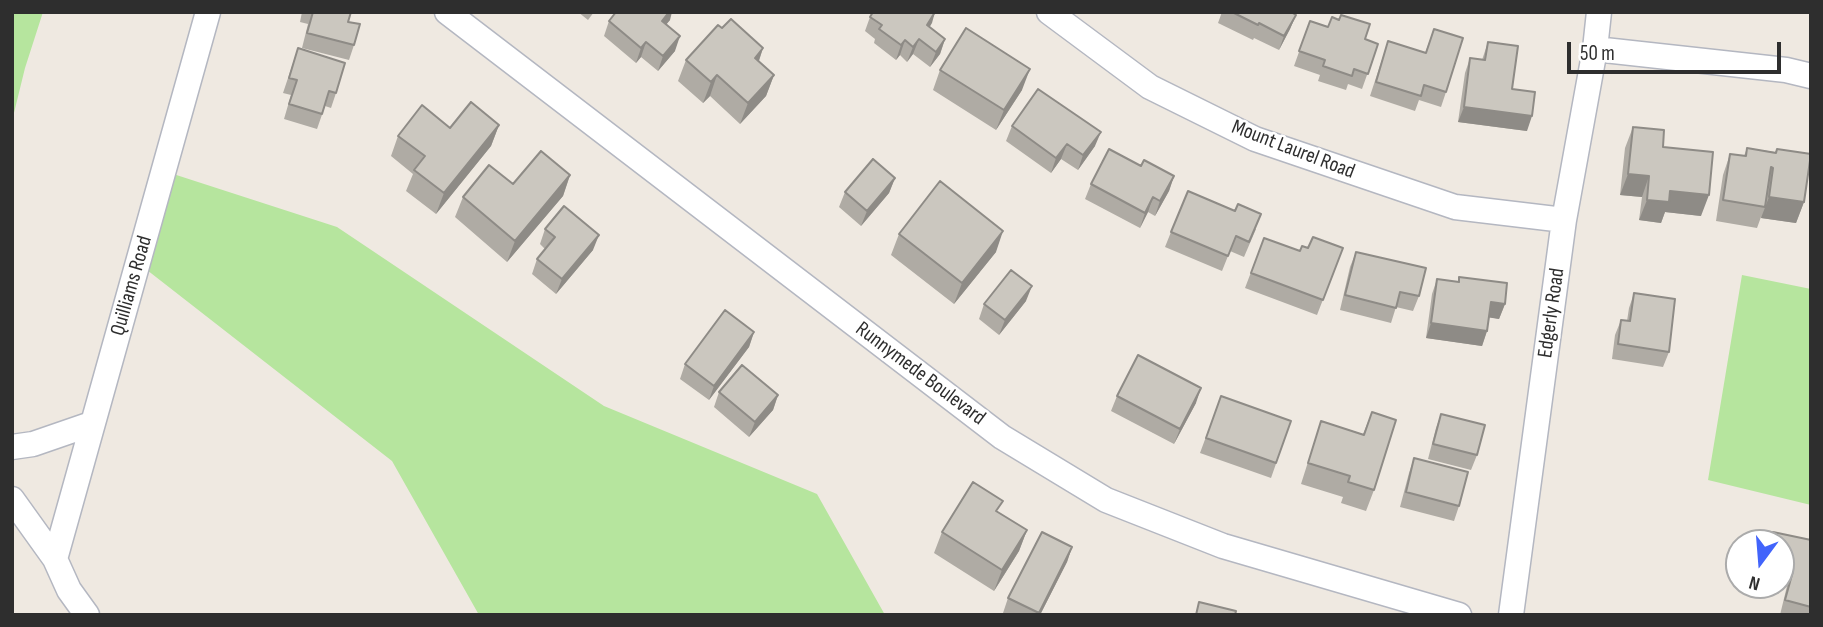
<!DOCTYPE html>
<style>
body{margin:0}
#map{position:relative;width:1823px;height:627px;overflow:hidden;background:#efe9e1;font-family:"Sofia Sans Condensed",sans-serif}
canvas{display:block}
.frame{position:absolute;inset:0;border:14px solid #2e2e2e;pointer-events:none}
.north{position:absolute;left:1725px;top:529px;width:70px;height:70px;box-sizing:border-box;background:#fff;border:2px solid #ababab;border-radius:50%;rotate:196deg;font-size:19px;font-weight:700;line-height:28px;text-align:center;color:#2e2e2e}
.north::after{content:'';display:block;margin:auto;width:24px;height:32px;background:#4264fb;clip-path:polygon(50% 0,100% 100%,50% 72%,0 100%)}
.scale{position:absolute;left:1567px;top:42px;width:214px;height:32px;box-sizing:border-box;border:4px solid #2e2e2e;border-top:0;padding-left:9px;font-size:21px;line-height:24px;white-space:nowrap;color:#2e2e2e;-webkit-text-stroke:5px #fff;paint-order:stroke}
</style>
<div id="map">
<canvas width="1823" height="627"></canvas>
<div class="frame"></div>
<div class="north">N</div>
<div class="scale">50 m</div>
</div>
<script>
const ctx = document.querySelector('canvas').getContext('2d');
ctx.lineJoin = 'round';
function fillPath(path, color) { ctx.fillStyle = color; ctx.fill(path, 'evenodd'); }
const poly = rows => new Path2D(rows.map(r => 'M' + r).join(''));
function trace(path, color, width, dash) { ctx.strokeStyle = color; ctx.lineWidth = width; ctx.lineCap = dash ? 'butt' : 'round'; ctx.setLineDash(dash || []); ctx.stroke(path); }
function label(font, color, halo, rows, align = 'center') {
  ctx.font = font + ' "Sofia Sans Condensed",sans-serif'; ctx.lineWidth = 5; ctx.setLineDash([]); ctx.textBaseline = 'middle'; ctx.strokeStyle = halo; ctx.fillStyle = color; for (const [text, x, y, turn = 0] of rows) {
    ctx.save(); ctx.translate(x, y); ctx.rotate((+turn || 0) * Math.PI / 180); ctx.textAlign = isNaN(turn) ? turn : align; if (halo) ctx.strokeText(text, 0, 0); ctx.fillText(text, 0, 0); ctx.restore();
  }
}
const green = poly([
 [12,12,43,12,25,68,12,121],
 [164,171,337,227,604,406,817,494,885,615,479,615,392,461,138,263],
 [1742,275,1811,289,1811,505,1708,480]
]);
const street = poly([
 [447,12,1002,437,1106,500,1223,546,1459,615],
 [1049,12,1150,87,1255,139,1455,207,1564,220],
 [1595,49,1786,70,1811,76],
 [12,447,33,444,91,424],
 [12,499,55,559,69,590,87,615],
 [55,559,208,12],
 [1511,615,1564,220,1595,49,1599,12]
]);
const wall = poly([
 [302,12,351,12,348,22,354,45,349,60,302,48,308,24,300,22],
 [578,12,594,12,588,20],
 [873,12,935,12,929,27,945,39,940,54,930,67,913,54,907,62,900,55,896,60,874,43,875,39,865,31,870,17],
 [1222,12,1291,12,1296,15,1290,29,1279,50,1254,38,1253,40,1218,23],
 [670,20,666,24,675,51,658,71,641,57,636,63,604,36,609,21],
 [1310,21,1378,44,1362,89,1348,84,1346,90,1318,81,1320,75,1294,66],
 [722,28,763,48,759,61,774,75,766,96,740,124,710,96,703,103,678,81,686,60],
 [1434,29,1446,92,1441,107,1419,100,1415,111,1370,96,1388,41,1425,53],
 [1488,42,1512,89,1527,131,1458,122,1465,73,1470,58,1482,60],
 [298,48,336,93,331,108,325,106,317,129,284,119,291,95,283,93],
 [940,70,1022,90,996,130,933,90],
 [499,125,491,146,436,214,406,191,413,174,391,156,398,136,450,128],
 [1012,126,1095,146,1078,170,1061,159,1051,173,1006,141],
 [1633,127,1663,147,1701,216,1665,212,1661,223,1639,220,1642,197,1620,195,1625,148],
 [1747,148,1775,152,1777,149,1804,202,1796,223,1761,218,1761,217,1757,228,1716,221,1723,175,1730,154,1744,156],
 [1141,166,1174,176,1169,191,1155,216,1148,212,1140,228,1085,199,1091,184],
 [570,175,563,196,507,262,455,217,463,197,513,184],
 [895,178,889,193,861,226,839,207,845,192],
 [545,229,593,250,556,294,532,274,537,259,545,249,540,244],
 [1256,229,1244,257,1230,251,1222,271,1165,247,1171,232],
 [899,234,996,252,954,304,891,255],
 [1264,238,1300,251,1308,248,1343,248,1317,315,1245,288],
 [1356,252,1419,296,1413,311,1396,307,1391,323,1340,310,1350,267],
 [1459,277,1505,304,1499,319,1489,317,1487,331,1482,346,1426,338,1432,294,1437,279,1458,282],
 [1634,293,1669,352,1663,367,1612,359,1615,335,1621,320,1627,321,1629,308],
 [1026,301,999,335,979,319,984,304],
 [754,332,749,347,709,400,680,379,685,364],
 [719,392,778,395,773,410,749,437,714,407],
 [1117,396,1196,403,1174,444,1111,411],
 [1221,396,1291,421,1271,478,1200,453],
 [1372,412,1374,490,1366,511,1341,503,1343,497,1301,484,1321,421,1363,434],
 [1441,414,1477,455,1471,470,1428,459,1436,428],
 [1414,458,1459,506,1454,521,1400,507,1409,473],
 [1027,530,1019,551,994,591,934,553,942,532],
 [1773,532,1811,540,1811,615,1780,615,1787,586,1781,585,1781,543,1769,543],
 [1072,547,1067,562,1040,615,1007,615,1003,613,1008,598]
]);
const shadedWall = poly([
 [669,12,672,12,670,20,657,36,662,21],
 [935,12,932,23,922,40,927,25],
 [1296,15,1290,29,1279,50,1284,36],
 [680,36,675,51,658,71,663,56],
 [919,39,913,54,907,62,913,47],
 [945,39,940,54,930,67,936,52],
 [905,40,900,55,896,60,901,45],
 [646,42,641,57,636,63,641,48],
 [763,48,756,69,755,58],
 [1030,69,1022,90,996,130,1004,110],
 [717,75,710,96,703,103,711,82],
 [774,75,766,96,740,124,748,103],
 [1464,107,1532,116,1527,131,1458,122],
 [499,125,491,146,436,214,444,193],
 [1101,132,1095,146,1078,170,1083,155],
 [1067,144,1061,159,1051,173,1056,158],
 [1628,174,1649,176,1642,197,1620,195],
 [570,175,563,196,507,262,515,241],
 [1174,176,1169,191,1155,216,1160,201],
 [895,178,889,193,861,226,867,211],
 [1670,191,1709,195,1701,216,1665,212,1661,223,1639,220,1647,200],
 [1153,197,1148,212,1140,228,1145,213],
 [1769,197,1804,202,1796,223,1761,218],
 [1003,231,996,252,954,304,962,283],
 [599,235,593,250,556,294,562,279],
 [1032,286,1026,301,999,335,1005,320],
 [1491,302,1505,304,1499,319,1486,317],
 [1431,323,1487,331,1482,346,1426,338],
 [754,332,749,347,709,400,714,386],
 [1201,388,1196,403,1174,444,1180,429],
 [778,395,773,410,749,437,755,422],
 [1027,530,1019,551,994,591,1002,570],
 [1072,547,1067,562,1040,615,1038,615]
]);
const building = poly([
 [313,12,351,12,348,22,360,24,354,45,307,33,313,12],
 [616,12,669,12,662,21,680,36,663,56,646,42,641,48,609,21,616,12],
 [873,12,935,12,927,25,945,39,936,52,919,39,913,47,905,40,901,45,879,29,882,25,870,17,873,12],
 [1232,12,1291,12,1296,15,1284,36,1259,23,1258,25,1232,12],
 [1341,15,1370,24,1365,39,1378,44,1368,74,1354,69,1352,76,1323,66,1325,60,1299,51,1310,21,1328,27,1332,17,1339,20,1341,15],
 [731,19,763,48,755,58,774,75,748,103,717,75,711,82,686,60,718,25,722,28,731,19],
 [966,28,1030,69,1004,110,940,70,966,28],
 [1434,29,1463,38,1446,92,1424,85,1421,96,1376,82,1388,41,1426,53,1434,29],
 [1488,42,1518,46,1512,89,1535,92,1532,116,1464,107,1470,58,1485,60,1488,42],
 [298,48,345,63,336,93,329,91,322,114,289,104,297,80,289,78,298,48],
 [1038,89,1101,132,1083,155,1067,144,1056,158,1012,126,1038,89],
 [471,102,499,125,444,193,414,170,425,156,398,136,422,105,450,128,471,102],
 [1633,127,1664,130,1663,147,1713,152,1709,195,1670,191,1669,202,1647,200,1649,176,1628,174,1633,127],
 [1747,148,1776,153,1777,149,1811,154,1804,202,1769,197,1773,168,1771,167,1765,207,1723,200,1730,154,1746,156,1747,148],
 [1109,149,1141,166,1144,160,1174,176,1160,201,1153,197,1145,213,1091,184,1109,149],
 [541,151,570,175,515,241,463,197,489,165,513,184,541,151],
 [873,159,895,178,867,211,845,192,873,159],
 [940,181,1003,231,962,283,899,234,940,181],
 [1188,191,1235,211,1238,204,1261,214,1249,242,1236,236,1228,256,1171,232,1188,191],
 [564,206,599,235,562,279,537,259,555,237,545,229,564,206],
 [1313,237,1343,248,1323,300,1251,273,1264,238,1300,251,1302,246,1308,248,1313,237],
 [1356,252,1426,268,1419,296,1400,292,1396,308,1345,295,1356,252],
 [1011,270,1032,286,1005,320,984,304,1011,270],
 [1459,277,1507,283,1505,304,1491,302,1487,331,1431,323,1437,279,1459,282,1459,277],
 [1634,293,1675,299,1669,352,1618,344,1621,320,1630,321,1634,293],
 [725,310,754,332,714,386,685,364,725,310],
 [1138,355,1201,388,1180,429,1117,396,1138,355],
 [742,365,778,395,755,422,719,392,742,365],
 [1221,396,1291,421,1276,463,1206,438,1221,396],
 [1372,412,1396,420,1374,490,1348,482,1350,476,1308,463,1321,421,1364,435,1372,412],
 [1441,414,1485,425,1477,455,1433,444,1441,414],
 [1414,458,1468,472,1459,506,1406,492,1414,458],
 [973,482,1003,501,996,511,1027,530,1002,570,942,532,973,482],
 [1042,532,1072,547,1039,613,1008,598,1042,532],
 [1773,532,1811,540,1811,607,1785,600,1793,571,1781,568,1781,543,1770,543,1773,532],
 [1199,602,1236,611,1235,615,1196,615,1199,602]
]);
const streetNames = [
 ["Mount Laurel Road",1293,150,21],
 ["Quilliams Road",132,286,-74],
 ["Edgerly Road",1552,313,-82],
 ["Runnymede Boulevard",920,374,37]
];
fillPath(green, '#b6e59e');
trace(street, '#b4b7c1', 27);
trace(street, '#fff', 24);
fillPath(wall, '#afaba4');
fillPath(shadedWall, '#8e8b86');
fillPath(building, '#cbc7bf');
trace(building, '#8e8b86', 2);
label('21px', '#2e2e2e', '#fff', streetNames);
</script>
